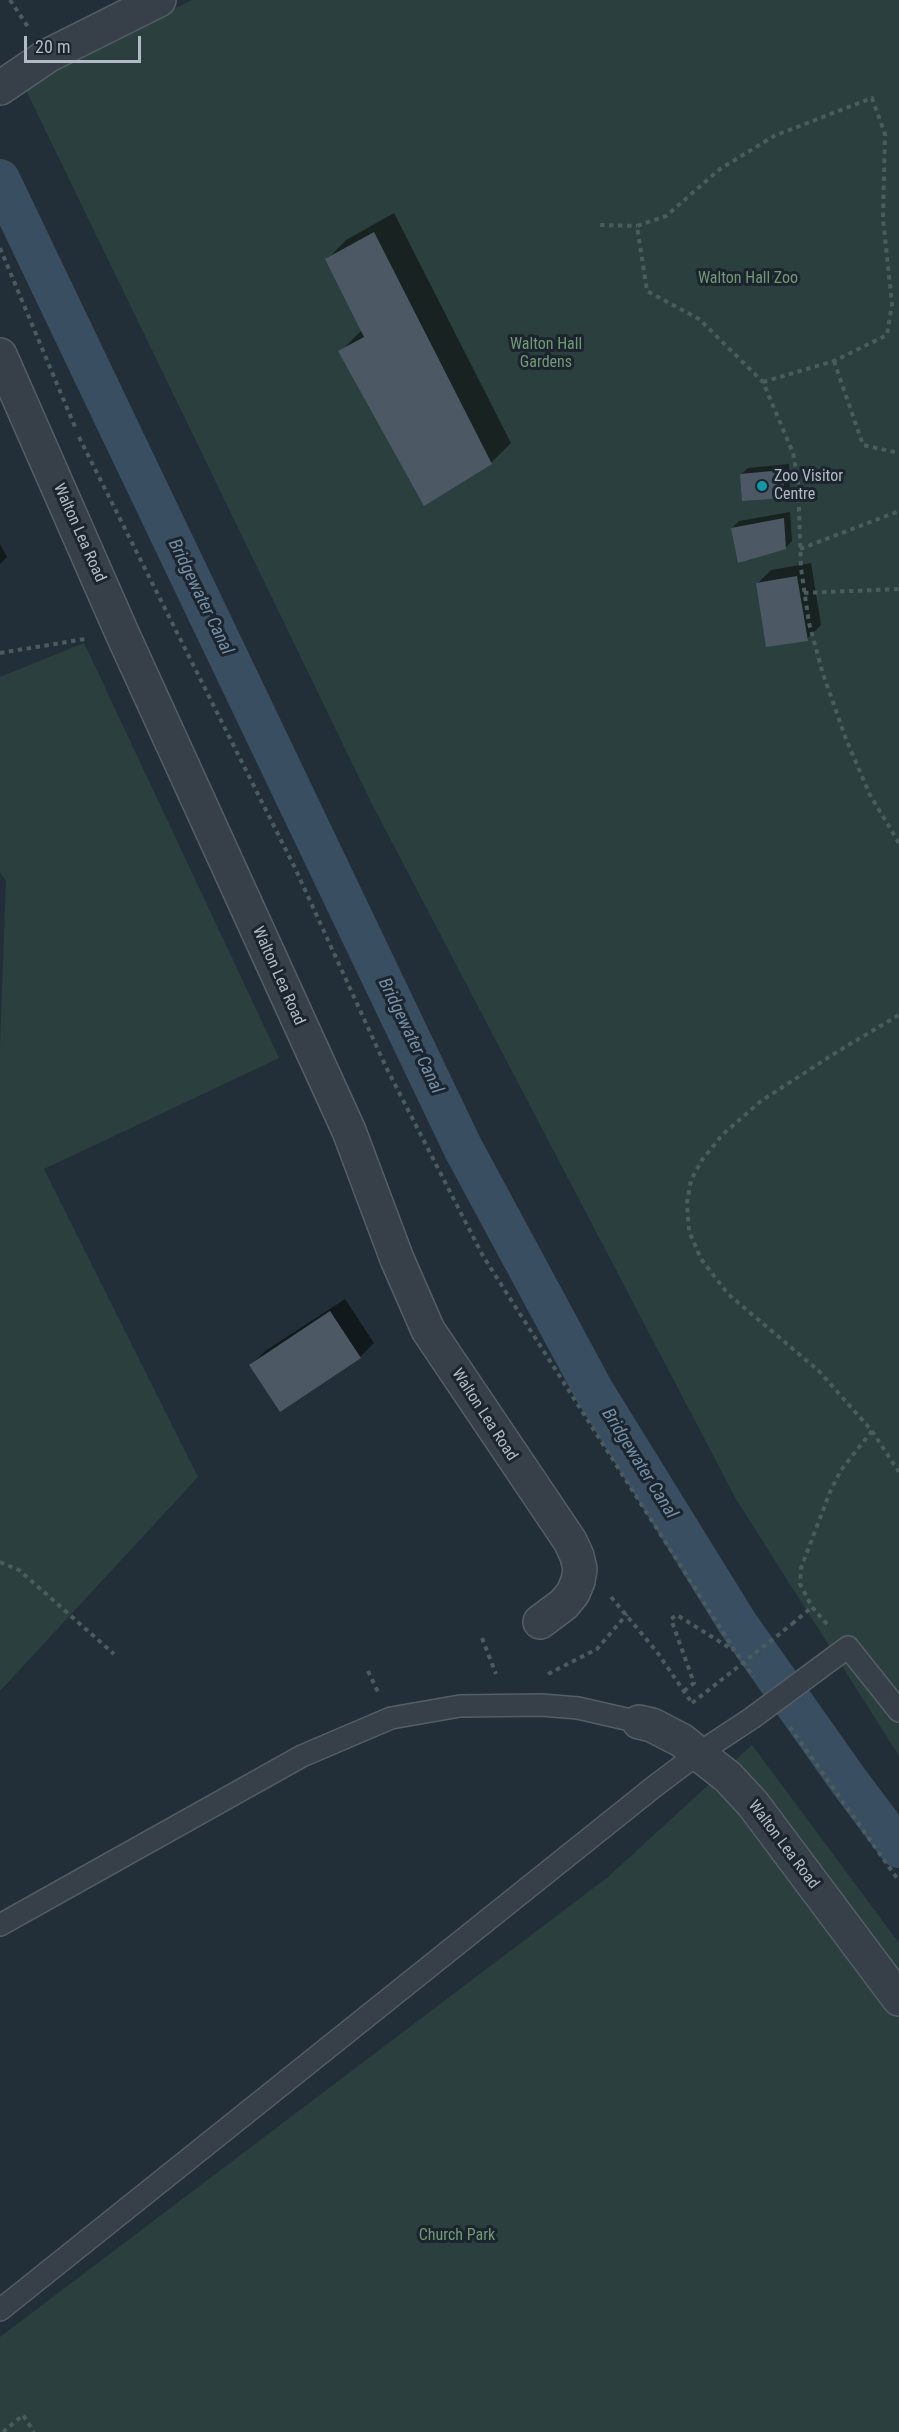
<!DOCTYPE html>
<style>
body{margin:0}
#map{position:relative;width:899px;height:2432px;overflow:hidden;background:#232f38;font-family:"Roboto Condensed",sans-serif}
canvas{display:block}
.scale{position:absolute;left:24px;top:36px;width:117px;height:27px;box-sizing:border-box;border:3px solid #b2bbc5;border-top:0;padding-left:8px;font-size:18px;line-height:21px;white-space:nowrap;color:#b2bbc5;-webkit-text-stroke:4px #1c252e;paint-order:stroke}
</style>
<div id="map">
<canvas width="899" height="2432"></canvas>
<div class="scale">20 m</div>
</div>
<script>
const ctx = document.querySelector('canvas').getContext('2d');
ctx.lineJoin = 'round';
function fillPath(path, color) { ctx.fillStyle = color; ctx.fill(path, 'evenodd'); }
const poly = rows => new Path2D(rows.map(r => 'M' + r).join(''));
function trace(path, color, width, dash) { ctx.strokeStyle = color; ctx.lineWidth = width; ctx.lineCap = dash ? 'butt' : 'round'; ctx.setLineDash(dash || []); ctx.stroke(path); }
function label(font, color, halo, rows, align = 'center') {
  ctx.font = font + ' "Roboto Condensed",sans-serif'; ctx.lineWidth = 6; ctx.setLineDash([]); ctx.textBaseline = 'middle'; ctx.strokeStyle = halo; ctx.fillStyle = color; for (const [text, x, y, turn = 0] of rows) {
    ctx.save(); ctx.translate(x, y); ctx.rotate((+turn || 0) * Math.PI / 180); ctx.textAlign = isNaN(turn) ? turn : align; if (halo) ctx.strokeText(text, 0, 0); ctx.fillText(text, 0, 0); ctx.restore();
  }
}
const green = poly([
 [192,0,899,0,899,1756,736,1499,371,802,23,84],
 [84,643,279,1058,44,1169,198,1477,0,1691,0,1048,6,881,0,872,0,677],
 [752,1745,899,1943,899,2432,0,2432,0,2337,608,1877]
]);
const shadow = poly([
 [394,213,511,443,491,463,340,352,362,330,327,260,346,240],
 [789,464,790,490,783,497,741,474,748,468],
 [790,512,792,541,785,548,732,528,739,521],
 [0,544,7,557,0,564],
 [811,563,821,625,807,639,757,584,771,570],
 [345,1299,374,1343,360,1357,251,1365,265,1351]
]);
const canal = poly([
 [0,179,463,1148,594,1391,738,1624,848,1780,899,1848]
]);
const building = poly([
 [374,232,492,464,424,506,338,351,364,337,325,259],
 [783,470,784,498,742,501,740,474],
 [784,518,786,549,738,563,731,528],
 [797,576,808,641,766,647,756,583],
 [330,1311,361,1358,280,1412,249,1365]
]);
const path = poly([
 [10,0,28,27],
 [600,225,637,226],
 [0,248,75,427],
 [834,361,863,445,899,453],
 [763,382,834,361,887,335,892,304,883,219,885,134,872,98,774,136,720,169,666,216,637,226,647,291,699,319,763,382,793,453,798,481,801,568,809,623,823,674,846,739,870,795,899,843],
 [79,437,295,868,386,1067,483,1256,735,1651,754,1677],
 [800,549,899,511],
 [804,593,899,589],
 [0,653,85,639],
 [872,1431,899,1472],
 [0,1562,19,1570,114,1654],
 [611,1597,657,1652,692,1703],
 [792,1624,812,1607],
 [827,1624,812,1607,800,1584,801,1568,830,1492,841,1470,872,1431,819,1371,728,1294,701,1259,689,1231,687,1203,691,1180,702,1160,722,1135,761,1101,840,1050,899,1015],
 [482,1638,496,1674],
 [368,1671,378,1692],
 [548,1674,597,1649,627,1614],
 [684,1691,694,1683,671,1619,677,1615,733,1650],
 [692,1703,720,1681],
 [790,1727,899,1881],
 [3,2432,23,2415,34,2432]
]);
const lane = poly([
 [821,1667,848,1647,899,1711],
 [0,1925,302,1756,391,1718,460,1706,541,1705,578,1708,639,1722],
 [0,2310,655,1786,699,1753,752,1718]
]);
const street = poly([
 [0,88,47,56,159,0],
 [0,355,122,633,349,1131,397,1259,428,1330,570,1541,577,1556,580,1569,578,1581,573,1593,564,1604,540,1622],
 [639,1722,652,1725,681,1740,728,1777,753,1804,899,1999]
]);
const pathBridge = poly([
 [720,1681,792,1624]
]);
const laneBridge = poly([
 [752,1718,821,1667]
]);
const markers = [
 [762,486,6,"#0f9aa8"]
];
const parkNames = [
 ["Walton Hall Zoo",748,279],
 ["Walton Hall",546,345],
 ["Gardens",546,363],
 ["Church Park",457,2236]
];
const poiNames = [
 ["Zoo Visitor",774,477],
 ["Centre",774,495]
];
const streetNames = [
 ["Walton Lea Road",79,533,66],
 ["Walton Lea Road",278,976,66],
 ["Walton Lea Road",484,1415,57],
 ["Walton Lea Road",783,1845,53]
];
const waterNames = [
 ["Bridgewater Canal",200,597,64],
 ["Bridgewater Canal",410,1036,64],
 ["Bridgewater Canal",639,1464,58]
];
fillPath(green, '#2b403e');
fillPath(shadow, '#0007');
trace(canal, '#394e61', 40);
fillPath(building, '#4c5964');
trace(lane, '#555e67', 24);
trace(street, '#555e67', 36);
trace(path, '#4a5c5d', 4, [4.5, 4.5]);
trace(lane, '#374049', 21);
trace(street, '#374049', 33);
trace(laneBridge, '#555e67', 24, []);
trace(pathBridge, '#4a5c5d', 4, [4.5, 4.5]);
trace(laneBridge, '#374049', 21);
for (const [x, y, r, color] of markers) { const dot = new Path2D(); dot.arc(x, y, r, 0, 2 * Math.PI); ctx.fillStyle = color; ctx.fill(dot); trace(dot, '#1c252e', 2); }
label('16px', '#719976', '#1c252e', parkNames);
label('16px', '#b2bbc5', '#1c252e', poiNames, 'left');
label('16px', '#b2bbc5', '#1c252e', streetNames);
label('italic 18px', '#748fa7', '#1c252e', waterNames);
</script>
